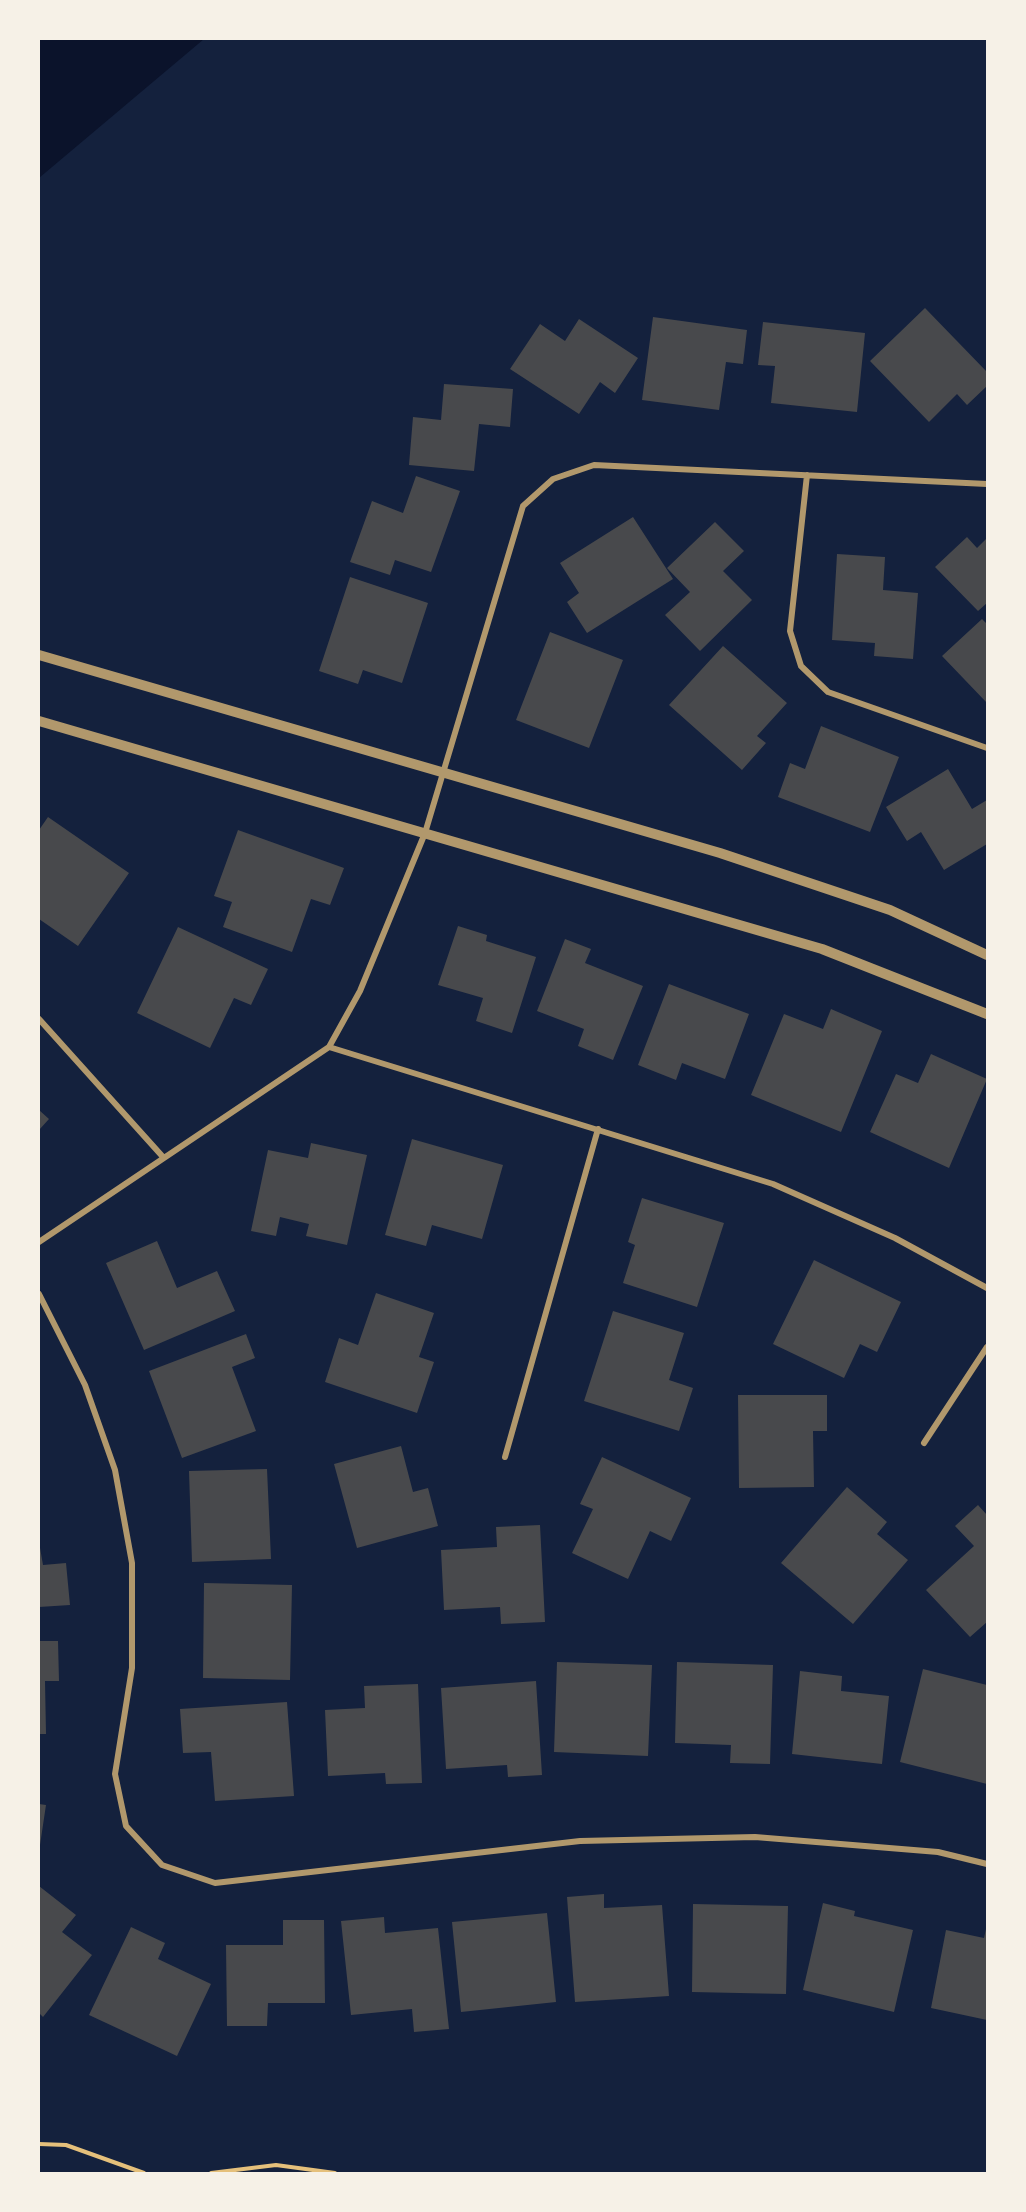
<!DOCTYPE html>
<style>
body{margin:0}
#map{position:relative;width:1026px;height:2212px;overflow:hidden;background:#14213d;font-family:"IBM Plex Serif",serif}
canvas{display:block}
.frame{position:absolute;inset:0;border:40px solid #f6f1e7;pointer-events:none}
</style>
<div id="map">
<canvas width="1026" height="2212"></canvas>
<div class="frame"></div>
</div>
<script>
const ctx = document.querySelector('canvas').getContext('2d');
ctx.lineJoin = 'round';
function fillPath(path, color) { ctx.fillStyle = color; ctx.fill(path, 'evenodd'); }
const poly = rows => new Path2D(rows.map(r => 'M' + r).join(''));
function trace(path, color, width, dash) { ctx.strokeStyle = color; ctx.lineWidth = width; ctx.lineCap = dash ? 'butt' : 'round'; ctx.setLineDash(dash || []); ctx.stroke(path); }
const water = poly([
 [39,39,204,39,39,178]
]);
const building = poly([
 [925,308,987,372,987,386,967,405,957,394,929,422,870,361],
 [653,317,747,330,743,364,726,362,719,410,642,400],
 [579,319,638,358,615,393,600,382,579,414,510,369,540,324,565,341],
 [763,322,865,333,857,412,771,403,775,366,758,365],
 [444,384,513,389,510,427,479,424,474,471,409,465,413,417,441,420],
 [416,476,460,491,431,572,395,560,390,575,350,562,372,501,403,513],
 [633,517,673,579,587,633,567,602,579,593,560,563],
 [715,522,744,551,723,571,752,600,700,651,665,615,690,592,667,568],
 [967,537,977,548,987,538,987,603,978,611,935,567],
 [837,554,885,557,883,590,918,593,913,659,874,656,875,643,832,640],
 [350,577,428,603,402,683,363,670,358,684,319,671],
 [982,619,987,624,987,703,942,656],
 [550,632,623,660,589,748,516,720],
 [723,646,787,703,757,736,766,743,742,770,669,705],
 [821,726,899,757,870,832,778,797,790,763,805,769],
 [948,769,972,809,987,800,987,844,944,870,921,832,907,841,886,807],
 [48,817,129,873,78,946,39,919,39,830],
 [238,830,344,868,330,905,311,899,292,952,223,927,232,902,214,896],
 [458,926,487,935,486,941,536,957,512,1033,476,1021,483,998,438,985],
 [178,927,268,969,251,1005,234,998,210,1048,137,1013],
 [565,939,591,949,585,963,643,986,613,1060,578,1046,584,1029,537,1011],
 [669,984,749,1014,725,1079,682,1063,676,1080,638,1065],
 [831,1009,882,1031,841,1132,751,1095,784,1014,823,1029],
 [931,1054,987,1079,949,1168,870,1132,896,1074,918,1083],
 [39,1110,49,1119,39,1130],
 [412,1139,503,1165,482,1239,432,1225,426,1246,385,1235],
 [311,1143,367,1155,347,1245,306,1236,309,1224,280,1217,276,1236,251,1231,268,1150,308,1158],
 [642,1198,724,1223,697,1307,623,1283,635,1245,628,1242],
 [157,1241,177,1288,217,1271,235,1311,144,1350,106,1263],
 [814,1260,901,1302,877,1352,860,1344,844,1378,773,1344],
 [376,1293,434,1313,419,1357,434,1362,417,1413,325,1382,339,1338,358,1345],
 [613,1311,684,1333,669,1380,693,1388,679,1431,584,1401],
 [246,1334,255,1358,232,1367,256,1431,182,1458,149,1371],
 [738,1395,827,1395,827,1431,813,1431,814,1487,739,1488],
 [401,1446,413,1492,428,1488,438,1526,357,1548,334,1464],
 [602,1457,691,1498,671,1541,650,1531,628,1579,572,1553,593,1509,580,1504],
 [267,1469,271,1559,192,1562,189,1471],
 [847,1487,887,1522,877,1534,908,1560,853,1624,781,1563],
 [978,1505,987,1515,987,1622,970,1637,926,1590,974,1546,955,1526],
 [540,1525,545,1622,501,1624,500,1607,444,1610,441,1550,497,1547,496,1527],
 [39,1542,43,1565,66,1563,70,1605,39,1607],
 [204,1583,292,1585,290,1680,203,1678],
 [39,1641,58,1641,59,1681,45,1681,46,1734,39,1734],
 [557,1662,652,1665,648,1756,554,1752],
 [677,1662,773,1665,770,1764,730,1763,731,1745,675,1743],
 [923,1669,987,1685,987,1784,900,1762],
 [800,1671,842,1676,841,1691,889,1696,882,1764,792,1754],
 [536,1681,542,1775,508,1777,507,1765,446,1769,441,1688],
 [418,1684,422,1783,386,1784,385,1773,328,1776,325,1710,365,1708,364,1686],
 [287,1702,294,1796,215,1801,211,1752,183,1753,180,1709],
 [39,1804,46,1805,40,1845,39,1845],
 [39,1886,76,1915,62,1932,92,1955,43,2017,39,2013],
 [604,1894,604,1908,662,1905,669,1996,575,2002,567,1897],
 [823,1903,855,1911,854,1916,913,1930,894,2012,803,1990],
 [693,1904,788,1906,786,1994,692,1992],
 [547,1913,556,2002,461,2012,452,1922],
 [384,1917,385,1933,438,1928,449,2029,414,2032,412,2009,351,2015,341,1921],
 [283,1920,324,1920,325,2003,268,2003,267,2026,227,2026,226,1945,283,1945],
 [131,1927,165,1943,158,1959,211,1984,177,2056,89,2015],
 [986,1929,987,2020,931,2008,946,1930,984,1938]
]);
const path = poly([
 [39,2144,66,2145,144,2173],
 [211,2173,276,2165,335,2173]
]);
const minor = poly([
 [807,475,790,631,801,666,828,692,987,748],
 [39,1019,163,1157],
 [329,1047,773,1184,895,1238,987,1288],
 [39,1242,329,1047,360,991,425,833,523,506,553,479,594,465,987,484],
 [39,1294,85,1385,115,1470,132,1563,132,1668,115,1774,126,1826,162,1865,215,1883,580,1841,755,1837,938,1852,987,1864],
 [924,1443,987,1347],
 [505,1457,598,1129]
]);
const tertiary = poly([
 [39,655,720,853,890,910,987,955],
 [39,721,822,949,987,1014]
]);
fillPath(water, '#0b132b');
fillPath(building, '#48494c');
trace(path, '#e5c07b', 4);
trace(minor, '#b1986c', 6);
trace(tertiary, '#b1986c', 10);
</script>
